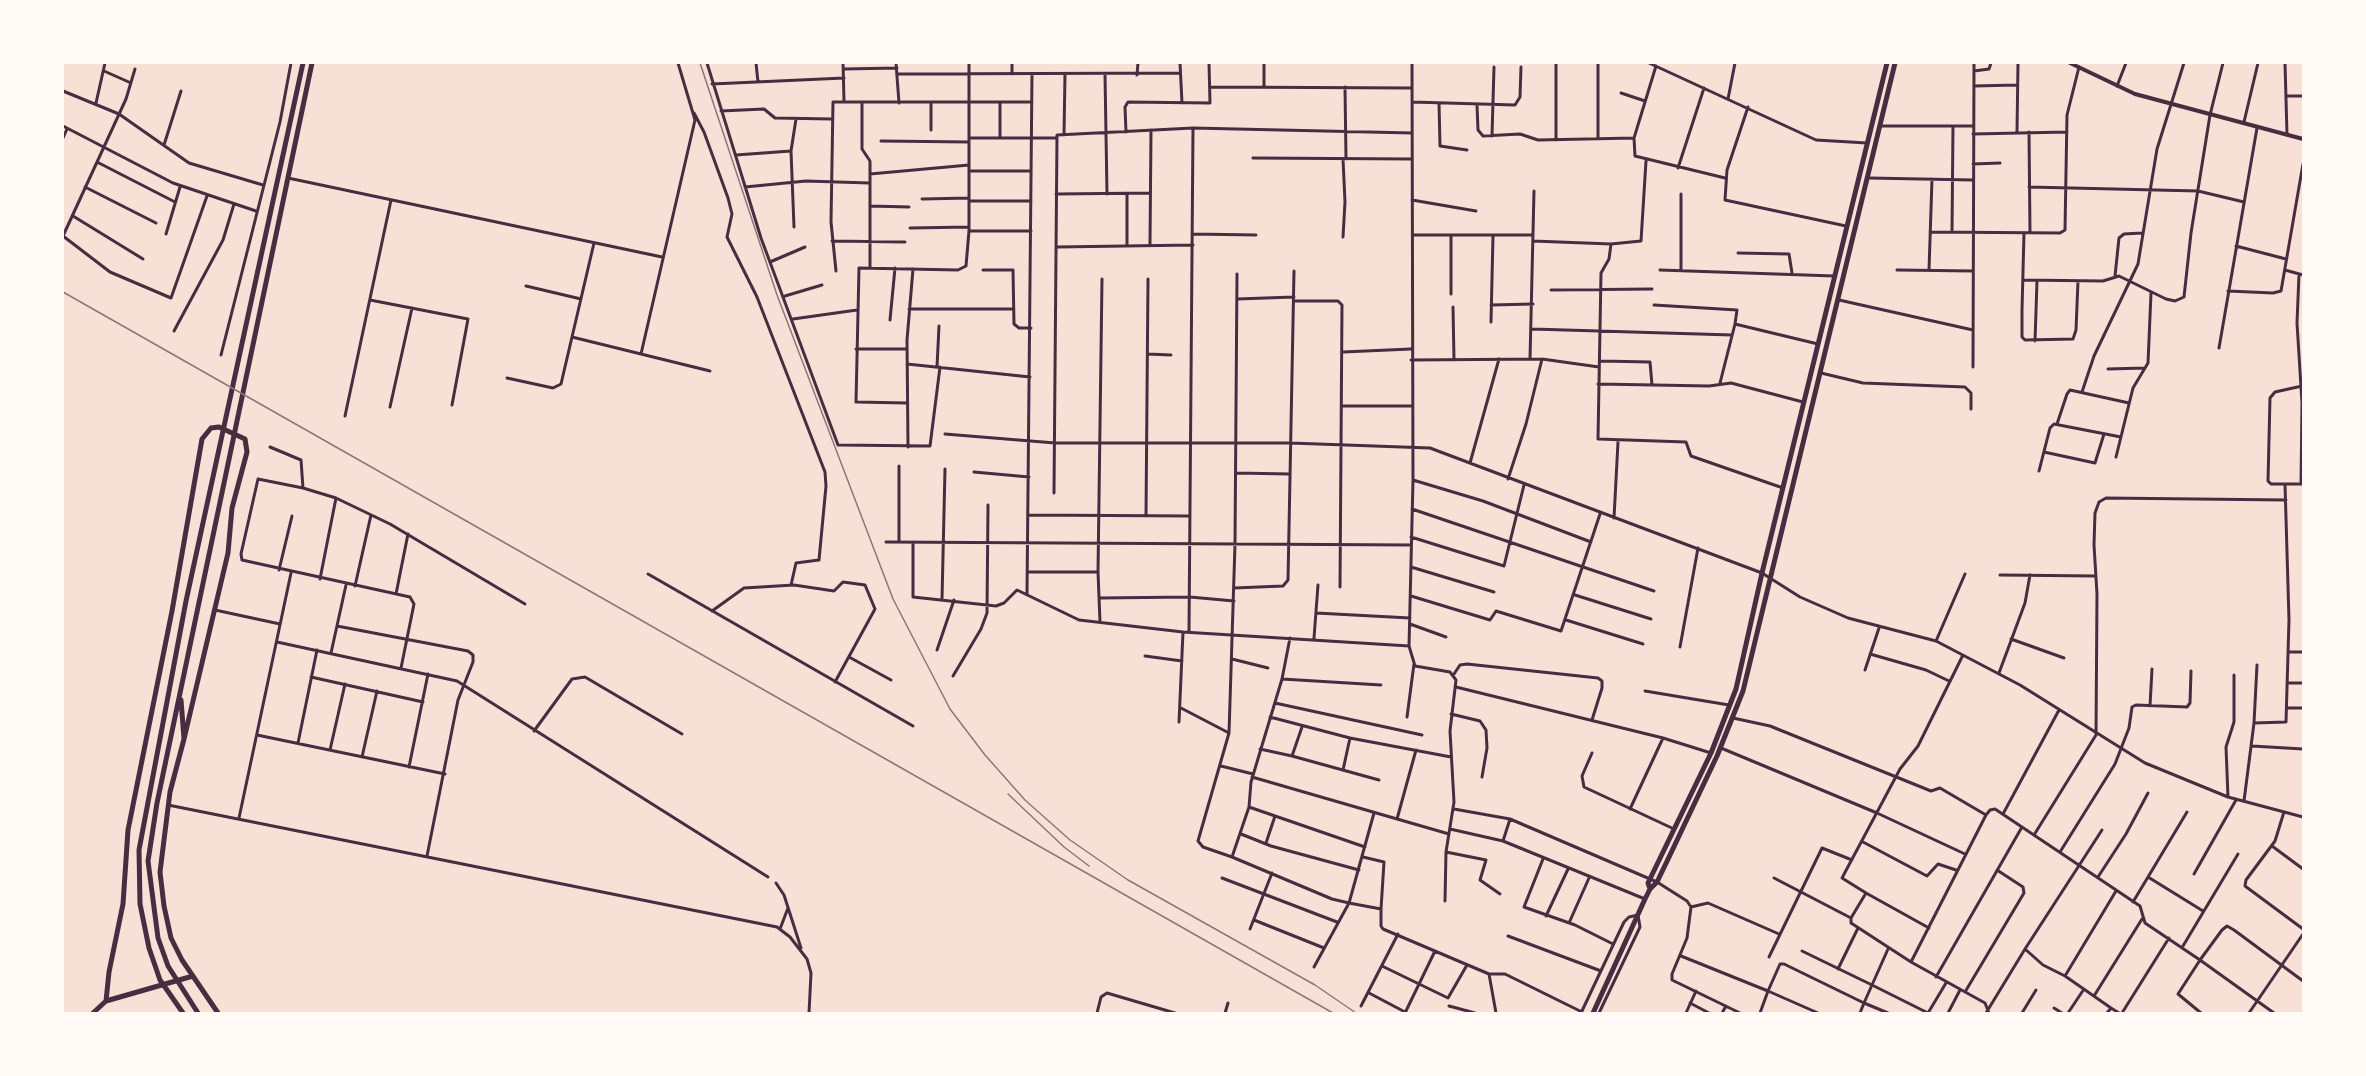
<!DOCTYPE html>
<style>
body{margin:0}
#map{position:relative;width:2366px;height:1076px;overflow:hidden;background:#f7e1d7;font-family:Quicksand,sans-serif}
canvas{display:block}
.frame{position:absolute;inset:0;border:64px solid #fffaf5;pointer-events:none}
</style>
<div id="map">
<canvas width="2366" height="1076"></canvas>
<div class="frame"></div>
</div>
<script>
const ctx = document.querySelector('canvas').getContext('2d');
ctx.lineJoin = 'round';
const poly = rows => new Path2D(rows.map(r => 'M' + r).join(''));
function trace(path, color, width, dash) { ctx.strokeStyle = color; ctx.lineWidth = width; ctx.lineCap = dash ? 'butt' : 'round'; ctx.setLineDash(dash || []); ctx.stroke(path); }
const minor = poly([
 [707,63,761,238,838,445,930,446,940,367],
 [756,63,758,82],
 [843,63,844,101],
 [896,63,899,103],
 [1012,63,1012,74],
 [1180,63,1182,103],
 [1264,63,1264,87],
 [1412,63,1413,480,1409,646,1415,666,1450,672,1456,680,1450,731,1454,802,1446,852,1445,901],
 [1556,63,1556,140],
 [1598,63,1598,138],
 [1649,63,1816,140,1867,143],
 [2285,63,2287,135],
 [1656,66,1634,138,1635,156,1725,178],
 [844,69,897,68],
 [104,71,131,83],
 [1974,71,1989,69,1991,63],
 [897,74,1180,73],
 [1105,74,1107,194],
 [1137,75,1138,63],
 [712,84,844,78],
 [1974,86,2017,85],
 [2117,86,2126,63],
 [1211,87,1412,88],
 [1345,87,1346,159],
 [63,91,119,114,189,163,263,185],
 [1621,93,1645,101],
 [2286,96,2303,96],
 [1728,99,1735,63],
 [862,102,862,149,870,161,870,267],
 [1412,102,1515,105,1520,97,1521,67],
 [96,103,105,63],
 [931,103,931,130],
 [1000,103,1000,137],
 [1439,103,1440,146,1467,150],
 [1477,105,1478,130,1483,136,1520,134,1538,140,1634,138],
 [1748,107,1727,170,1725,200,1846,226],
 [721,111,764,109,775,118,832,119],
 [694,113,704,132,728,198,732,214,727,237,757,297,825,472,826,486,819,560,796,563,791,585],
 [2244,122,2258,63],
 [63,126,173,183,256,211],
 [1880,126,1973,126],
 [1126,132,1125,107,1128,102,1210,103,1209,63],
 [2017,132,2018,63],
 [2029,132,2030,232],
 [1973,134,2067,132],
 [1064,135,1065,74],
 [1492,136,1494,67],
 [63,138,67,129],
 [969,138,1057,138],
 [881,141,969,142],
 [164,145,181,91],
 [736,155,791,151],
 [1253,158,1412,159],
 [1343,159,1345,202,1343,237],
 [97,162,175,202],
 [1973,164,2000,163],
 [1678,168,1704,88],
 [970,171,1031,171],
 [870,174,969,165],
 [288,178,662,257],
 [1869,178,1973,180],
 [85,187,156,223],
 [745,187,806,181,869,183],
 [2029,187,2198,191,2244,202],
 [1056,194,1150,193],
 [1681,194,1681,270],
 [922,199,969,198],
 [1412,200,1476,211],
 [969,201,1031,201],
 [870,206,909,207],
 [73,216,143,259],
 [794,227,791,151,796,119],
 [910,228,969,227],
 [969,231,1031,231],
 [1930,232,2060,233,2065,230,2067,115,2079,67],
 [1952,232,1953,126],
 [2024,233,2022,310,2022,337,2025,340,2073,339,2076,330,2078,281],
 [166,234,180,187],
 [1193,234,1256,235],
 [1413,235,1533,235],
 [63,236,110,272,171,298,207,196],
 [63,236,126,99,135,69],
 [832,241,905,242],
 [1533,241,1611,244,1641,241,1646,161],
 [1127,244,1127,194],
 [1150,244,1151,130],
 [1611,244,1609,259,1601,273,1598,439,1686,442,1691,456,1783,488],
 [2236,246,2286,259],
 [1057,247,1193,245],
 [1738,253,1789,254,1792,273],
 [770,262,805,247],
 [983,270,1013,270,1014,324,1019,328,1031,328],
 [1660,270,1834,276],
 [1897,270,1973,271],
 [1929,270,1932,179],
 [2285,270,2303,275],
 [836,271,831,222,833,102,1032,102],
 [1237,274,1235,544,1229,733,1198,841,1203,847,1232,857,1249,807,1251,782,1282,679,1290,638],
 [2299,274,2297,323,2302,403,2301,484],
 [2115,276,2119,238,2124,234,2142,233],
 [2023,280,2103,281,2119,276,2166,299,2175,301,2184,297,2191,233,2210,115,2223,63],
 [526,286,581,299],
 [1551,290,1652,289],
 [2228,291,2273,293,2281,291,2303,164],
 [1451,294,1451,235],
 [785,296,822,285],
 [1237,299,1294,297],
 [370,300,468,319,452,405],
 [1839,300,1973,330],
 [1294,301,1338,301,1342,305,1340,587],
 [1491,305,1533,304],
 [1654,305,1737,310,1735,324],
 [1453,307,1454,360],
 [909,309,1013,309],
 [793,319,857,310],
 [890,320,895,268],
 [1491,322,1493,236],
 [1532,329,1732,335],
 [174,331,223,240,234,204],
 [572,337,710,371],
 [2035,341,2037,281],
 [2219,348,2257,128],
 [856,349,907,349],
 [1343,352,1411,349],
 [641,354,695,120,678,63],
 [1148,354,1171,355],
 [221,355,280,122,291,63],
 [1530,359,1534,191],
 [1411,360,1542,359,1599,367],
 [1600,361,1650,362,1652,385],
 [907,364,1030,377],
 [937,367,939,326],
 [1973,367,1974,63],
 [2108,369,2145,368],
 [1821,373,1863,383,1965,387,1971,393,1971,409],
 [507,378,553,388,561,384,594,243],
 [1720,383,1735,324,1818,344],
 [1598,384,1709,386,1731,383,1803,402],
 [2082,392,2094,356,2138,264,2157,149,2184,63],
 [907,403,856,402,859,268,958,270,966,266,969,231,969,63],
 [1342,406,1411,406],
 [390,407,412,308],
 [345,416,391,200],
 [2057,424,2067,394,2070,390,2129,403],
 [945,434,1055,443,1290,443,1430,448,1762,573,1800,597,1848,618,1936,641,2020,685,2145,763,2228,797,2303,817],
 [270,447,301,460,303,488],
 [908,447,907,340,913,269],
 [2044,452,2095,463,2104,434],
 [2116,457,2133,388,2148,363,2151,293],
 [1470,463,1499,359],
 [2039,471,2050,428,2054,424,2121,437],
 [974,472,1029,477],
 [1236,473,1290,474],
 [1508,479,1526,424,1542,359],
 [1413,480,1483,501,1591,542],
 [2285,484,2271,484,2268,481,2270,398,2275,392,2302,386],
 [1054,493,1057,135,1193,128,1412,133],
 [1412,509,1654,591],
 [1029,515,1189,516],
 [1146,516,1148,279],
 [1614,518,1618,442],
 [1411,537,1504,566,1524,485],
 [886,542,1411,545],
 [899,542,899,466],
 [913,542,913,597,996,606,1004,603,1017,590,1079,620,1183,632,1409,646],
 [1411,567,1494,592],
 [279,570,292,516],
 [1028,572,1098,572],
 [648,574,913,726],
 [2000,575,2096,576],
 [320,579,336,498],
 [355,586,371,515],
 [1234,588,1283,586,1288,580,1294,271],
 [396,594,408,534],
 [1027,594,1032,74],
 [1575,595,1651,619],
 [1411,596,1490,620,1496,611,1561,631,1600,514],
 [1099,598,1190,597,1234,601],
 [942,599,945,469],
 [215,610,280,624],
 [712,611,744,588,794,585,834,591,843,582,865,585,875,609,835,682],
 [1316,613,1410,618],
 [1566,620,1643,644],
 [1100,622,1098,572,1102,279],
 [1410,624,1446,637],
 [337,626,468,651,473,655,473,662,458,700,427,856],
 [1189,632,1193,128],
 [1314,638,1318,585],
 [2011,639,2064,658],
 [1936,641,1965,574],
 [277,642,457,681,768,877],
 [1680,647,1698,548],
 [937,650,954,600],
 [2288,652,2303,652],
 [331,653,346,585],
 [1870,654,1926,670,1949,681],
 [1963,655,1918,746,1900,769,1842,878,1866,893,1851,918,1851,923,1911,962,1985,1003,1989,1013],
 [1145,656,1182,661],
 [849,657,891,680],
 [1232,659,1268,668],
 [401,668,414,604,410,597,242,560,241,554,258,479,303,488,336,498,390,524,525,604],
 [1865,670,1879,628],
 [1999,673,2025,603,2030,575],
 [1454,674,1460,665,1467,664,1598,678,1602,681,1602,688,1592,720],
 [953,676,981,629,987,613,988,505],
 [311,677,423,702],
 [1282,679,1381,685],
 [2287,683,2303,683],
 [1456,687,1663,738,1711,753],
 [1645,691,1729,705],
 [1275,703,1422,735],
 [2150,706,2152,669],
 [1181,708,1229,733],
 [2287,708,2303,708],
 [1451,714,1480,721,1486,730,1487,748,1482,777],
 [1270,717,1350,738,1451,757],
 [1407,717,1414,664],
 [1733,718,1770,726,1931,791,1940,788,1986,815,1990,810,1995,809,2140,906,2145,923,2200,960,2178,994,2201,1013],
 [1179,722,1183,632],
 [2254,723,2286,722,2289,620,2285,484,2303,484],
 [534,731,572,679,585,677,682,734],
 [257,735,445,774],
 [298,743,317,650],
 [2252,746,2303,749],
 [1721,748,1877,813,1965,854],
 [1260,749,1292,756,1302,727],
 [330,750,345,684],
 [1592,753,1582,776,1584,787,1674,829],
 [1292,756,1379,780],
 [362,757,377,691],
 [1221,766,1253,774],
 [409,767,428,674],
 [1343,770,1350,738],
 [1252,777,1449,834],
 [2228,797,2226,747,2234,722,2234,675],
 [2244,801,2254,723,2257,665],
 [168,805,777,927,790,937,807,959,811,973,809,1013],
 [1249,807,1365,847],
 [1454,809,1510,819,1657,882,1687,901,1691,907,1687,938,1672,974,1672,980,1740,1013],
 [1630,809,1663,738],
 [2284,812,2275,841,2246,880,2245,886,2303,929],
 [2003,814,2059,710],
 [239,818,291,573],
 [1397,819,1416,750],
 [1450,829,1503,841,1645,899],
 [1241,834,1271,846,1359,870],
 [2034,835,2096,735,2097,594,2094,545,2095,513,2099,502,2106,498,2286,500],
 [1503,841,1510,819],
 [1863,842,1927,876,1938,864,1956,870],
 [1266,843,1275,816],
 [2272,846,2303,869],
 [1446,852,1486,860,1480,880,1500,894],
 [2060,852,2115,764,2129,728,2132,707,2136,705,2187,707,2190,703,2191,671],
 [1232,857,1332,899,1349,903,1374,813],
 [1543,859,1524,907,1575,925,1613,944],
 [2194,874,2236,800],
 [2098,877,2126,834,2148,793],
 [2148,877,2203,911],
 [1222,878,1337,922],
 [1774,878,1851,918],
 [776,883,784,895,801,948],
 [1866,893,1929,928],
 [2133,902,2187,812],
 [1691,907,1708,903,1779,934],
 [1381,909,1381,926,1383,929,1489,974,1496,1013],
 [1546,916,1568,869],
 [1254,920,1324,948],
 [1569,923,1589,878],
 [780,929,788,908],
 [1250,929,1272,873],
 [1508,936,1601,971],
 [2183,946,2238,854],
 [1802,951,1872,985,1888,949],
 [1681,956,1768,991,1760,1013],
 [1769,957,1822,848,1852,860],
 [1911,962,1986,815],
 [1382,966,1448,998,1467,965],
 [1314,967,1349,903,1381,909,1384,862,1363,857],
 [1838,969,1858,928],
 [1489,974,1505,974,1582,1012],
 [2065,976,2043,965,2025,949,2102,830],
 [1936,977,2022,827],
 [1965,992,2024,893,2023,887,1997,870],
 [1369,993,1405,1012],
 [2094,996,2142,919],
 [1690,1003,1709,1013],
 [1361,1006,1398,934],
 [1449,1006,1475,1013],
 [2054,1008,2062,1013],
 [2111,1008,2119,1013],
 [1097,1013,1101,997,1107,993,1175,1013],
 [1225,1013,1228,1003],
 [1405,1013,1435,951],
 [1581,1013,1624,922,1629,917,1638,915,1640,927,1599,1013],
 [1686,1013,1696,991],
 [1722,1013,1726,1006],
 [1818,1013,1768,991,1780,964,1784,964,1864,1003,1860,1013],
 [1888,1013,1864,1003,1872,985,1928,1013,1946,983],
 [1948,1013,1960,990],
 [1986,1013,2025,949],
 [2022,1013,2036,990],
 [2068,1013,2084,989],
 [2107,1013,2111,1008,2065,976,2116,891],
 [2122,1013,2169,938],
 [2249,1013,2303,934],
 [2274,1013,2200,960,2222,930,2227,926,2234,930,2303,981]
]);
const tertiary = poly([
 [2070,63,2135,94,2303,139]
]);
const trunk = poly([
 [181,700,184,739,170,792,160,872,164,906,171,938,182,960,218,1013],
 [1650,889,1657,882,1670,855,1717,756,1743,691,1895,63],
 [106,1001,109,972,123,904,128,830,172,611,202,439,211,428,219,427,245,439,247,452,232,508,228,553,184,739],
 [93,1013,106,1001,193,976],
 [183,1013,160,980,149,948,140,904,139,850,186,601,303,63],
 [198,1013,168,966,158,938,148,861,157,803,312,63],
 [1593,1013,1645,899,1650,889,1648,883,1711,753,1736,689,1762,573,1887,63]
]);
const rail = poly([
 [700,63,777,295,893,599,950,709,985,755,1025,800,1070,840,1128,880,1315,985,1356,1013],
 [63,292,1333,1013],
 [1008,794,1064,847,1089,866]
]);
trace(minor, '#4a2c40', 3);
trace(tertiary, '#4a2c40', 4);
trace(trunk, '#4a2c40', 5);
trace(rail, '#8f747c', 1.5);
</script>
